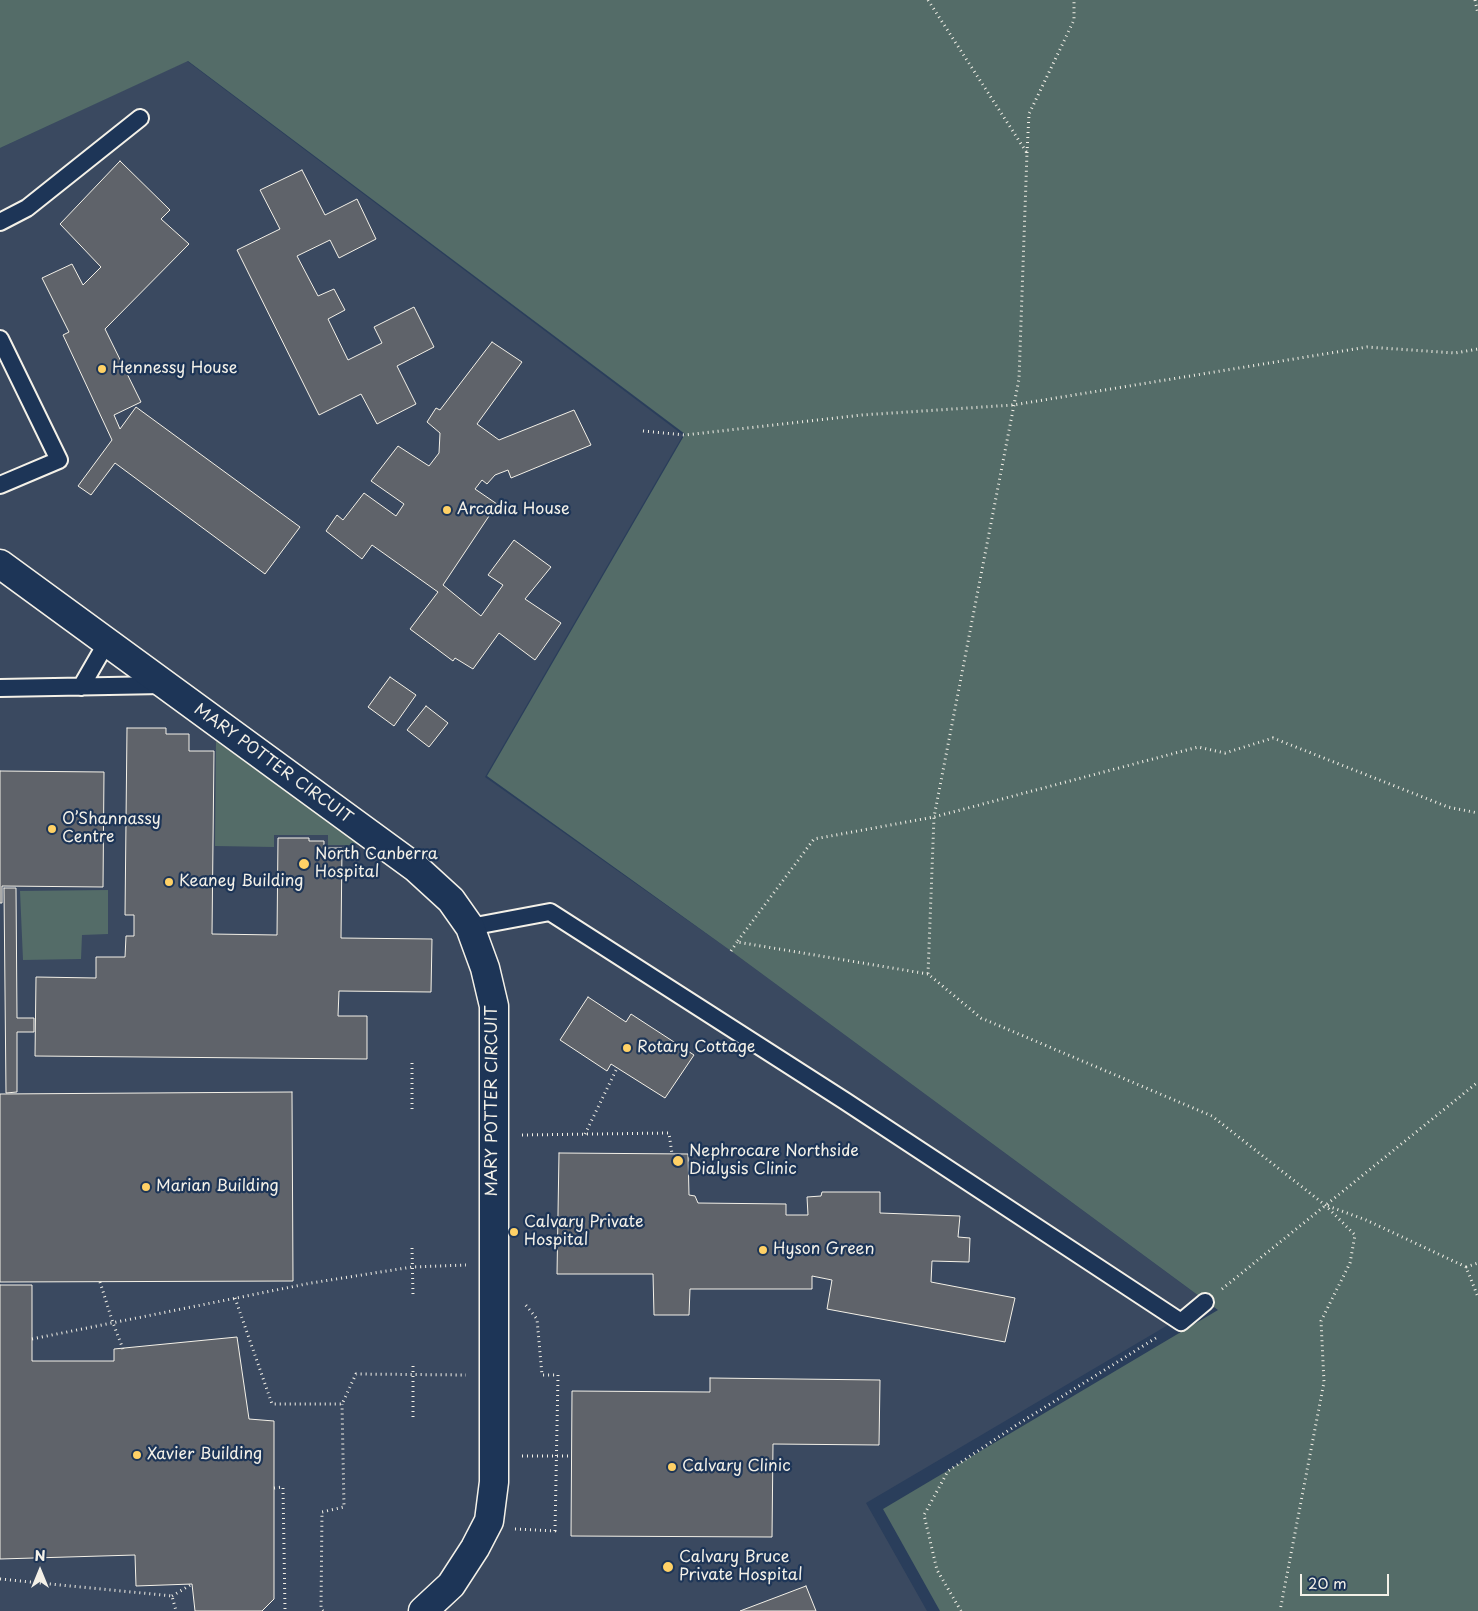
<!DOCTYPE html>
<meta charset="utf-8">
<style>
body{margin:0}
#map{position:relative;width:1478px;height:1611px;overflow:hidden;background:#2a3e5b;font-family:"Playpen Sans",sans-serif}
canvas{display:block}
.north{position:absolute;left:15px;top:1546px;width:50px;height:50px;-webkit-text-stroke:4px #1d3557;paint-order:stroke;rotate:0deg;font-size:14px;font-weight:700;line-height:20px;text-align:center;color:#f4f1e8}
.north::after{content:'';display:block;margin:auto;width:18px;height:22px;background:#f4f1e8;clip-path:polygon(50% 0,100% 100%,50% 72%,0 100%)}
.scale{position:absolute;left:1300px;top:1574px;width:89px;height:22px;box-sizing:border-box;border:2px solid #f4f1e8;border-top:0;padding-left:6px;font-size:15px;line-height:18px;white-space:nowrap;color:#f4f1e8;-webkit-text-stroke:4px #1d3557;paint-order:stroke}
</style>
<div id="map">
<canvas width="1478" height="1611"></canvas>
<div class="north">N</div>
<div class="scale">20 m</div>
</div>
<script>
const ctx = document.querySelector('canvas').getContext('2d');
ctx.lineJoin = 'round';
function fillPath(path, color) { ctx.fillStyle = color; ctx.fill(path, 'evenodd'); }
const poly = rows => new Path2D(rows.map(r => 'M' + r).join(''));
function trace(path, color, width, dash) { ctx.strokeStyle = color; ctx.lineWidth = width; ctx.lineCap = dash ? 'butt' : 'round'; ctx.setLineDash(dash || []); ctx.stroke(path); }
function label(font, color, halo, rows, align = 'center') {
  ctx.font = font + ' "Playpen Sans",sans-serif'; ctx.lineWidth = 4.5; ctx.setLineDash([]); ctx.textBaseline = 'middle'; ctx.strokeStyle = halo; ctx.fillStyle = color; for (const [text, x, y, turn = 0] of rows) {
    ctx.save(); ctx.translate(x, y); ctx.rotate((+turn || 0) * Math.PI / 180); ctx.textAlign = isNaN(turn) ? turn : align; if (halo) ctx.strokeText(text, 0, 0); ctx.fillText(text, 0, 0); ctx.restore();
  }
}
const built = poly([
 [187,61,683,435,485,777,731,951,1207,1302,866,1503,927,1611,0,1611,0,148]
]);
const green = poly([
 [0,0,1478,0,1478,1611,940,1611,883,1509,1218,1310,731,951,487,776,685,434,188,61,0,148],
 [216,741,357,842,354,845,328,845,328,835,274,835,274,847,215,846],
 [108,890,108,934,82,935,81,959,23,960,20,891]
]);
const building = poly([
 [120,161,170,210,161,219,189,244,105,329,141,402,114,415,120,429,136,407,300,527,265,574,115,463,91,495,78,486,112,440,63,335,69,332,42,278,72,264,83,285,101,267,60,224,120,161],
 [302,170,325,215,357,199,376,239,339,258,330,240,297,256,318,296,334,289,345,310,328,319,348,360,382,343,374,327,414,307,434,347,397,366,416,404,377,424,361,394,319,415,237,250,280,229,260,190,302,170],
 [492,342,522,362,477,424,499,440,574,410,591,445,511,478,508,470,495,475,487,484,482,480,475,489,497,504,443,585,481,616,503,585,488,575,514,540,551,567,525,599,561,623,535,660,499,633,473,669,455,658,453,661,410,629,438,592,372,545,362,559,326,531,337,515,343,520,364,493,396,516,404,504,371,481,398,446,429,466,439,453,440,433,427,422,436,408,440,410,492,342],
 [390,677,416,695,394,726,368,707,390,677],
 [426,706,448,723,429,747,407,730,426,706],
 [127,728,166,728,166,734,189,734,189,751,214,751,212,934,277,935,278,838,309,838,309,841,324,841,324,848,342,848,341,938,432,939,431,992,339,991,338,1016,367,1016,367,1059,35,1056,36,977,96,978,96,957,125,957,126,936,134,936,134,915,125,915,127,728],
 [0,771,104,772,103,887,2,886,2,903,0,903,0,771],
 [4,888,16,888,17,1018,34,1018,34,1032,17,1032,17,1092,6,1093,4,888],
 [588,997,626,1022,631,1014,694,1055,665,1098,611,1064,607,1071,560,1040,588,997],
 [292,1092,293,1281,0,1282,0,1094,292,1092],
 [559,1153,688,1154,689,1195,695,1196,698,1203,786,1204,786,1215,808,1215,807,1197,821,1196,822,1192,880,1192,880,1213,960,1216,958,1237,970,1238,969,1262,932,1261,931,1282,1015,1298,1005,1342,827,1309,832,1280,812,1276,812,1289,690,1289,689,1315,654,1315,653,1274,557,1274,559,1153],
 [0,1285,32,1285,32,1361,114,1361,114,1349,237,1337,249,1419,274,1421,274,1599,262,1611,195,1611,192,1584,136,1586,135,1555,0,1559,0,1285],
 [710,1378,880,1380,879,1445,773,1444,772,1537,571,1536,572,1391,710,1392,710,1378],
 [806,1586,816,1611,740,1611,806,1586]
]);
const path = poly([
 [928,0,1027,153,1019,379,934,817,1198,747,1225,753,1273,738,1448,807,1478,813],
 [1475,0,1478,14],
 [1027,153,1029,114,1074,20,1074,0],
 [643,431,685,435,862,415,1013,405,1367,347,1455,353,1478,349],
 [731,951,737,942],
 [928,974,737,942,814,839,934,817,928,974,981,1018,1212,1116,1325,1205,1355,1235,1350,1263,1321,1321,1324,1382,1280,1611],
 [412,1063,412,1110],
 [585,1134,617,1068],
 [522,1135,669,1133,672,1154],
 [1328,1206,1366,1220,1466,1267,1478,1297],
 [412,1248,413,1295],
 [1466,1267,1478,1263],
 [100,1282,113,1323,123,1349],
 [1222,1289,1478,1082],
 [235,1298,272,1404,342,1404,356,1374,466,1375],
 [32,1339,311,1283,412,1267,466,1265],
 [413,1366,413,1420],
 [522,1456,572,1456],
 [274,1488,283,1487,285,1611],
 [515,1529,555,1531,558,1375,542,1375,537,1319,524,1303],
 [0,1579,172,1596,176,1611],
 [172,1596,192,1584],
 [323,1611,321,1609,322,1512,344,1507,342,1404],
 [961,1611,937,1570,924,1515,948,1471,1018,1424,1159,1336]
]);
const lane = poly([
 [0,222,27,208,140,118],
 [0,339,59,460,0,485],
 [81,687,107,642],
 [0,688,163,685],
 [470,927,550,912,845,1101,1181,1322,1205,1302]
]);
const street = poly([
 [0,564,416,868,451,900,470,927,485,968,494,1006,494,1482,489,1521,475,1548,451,1585,423,1611]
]);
const markers = [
 [102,369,5,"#ffd166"],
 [447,510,5,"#ffd166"],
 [52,829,5,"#ffd166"],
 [304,864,6,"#ffd166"],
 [169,882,5,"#ffd166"],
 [627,1048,5,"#ffd166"],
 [678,1161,6,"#ffd166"],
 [146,1187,5,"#ffd166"],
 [514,1232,5,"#ffd166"],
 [763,1250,5,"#ffd166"],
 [137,1455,5,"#ffd166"],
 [672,1467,5,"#ffd166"],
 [668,1567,6,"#ffd166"]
];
const poiNames = [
 ["Hennessy House",112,369],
 ["Arcadia House",457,510],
 ["O’Shannassy",62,820],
 ["Centre",62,838],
 ["North Canberra",315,855],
 ["Hospital",315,873],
 ["Keaney Building",179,882],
 ["Rotary Cottage",637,1048],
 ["Nephrocare Northside",689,1152],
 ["Dialysis Clinic",689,1170],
 ["Marian Building",156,1187],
 ["Calvary Private",524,1223],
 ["Hospital",524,1241],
 ["Hyson Green",773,1250],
 ["Xavier Building",147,1455],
 ["Calvary Clinic",682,1467],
 ["Calvary Bruce",679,1558],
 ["Private Hospital",679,1576]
];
const streetNames = [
 ["MARY POTTER CIRCUIT",273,764,36],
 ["MARY POTTER CIRCUIT",493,1101,-90]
];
fillPath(built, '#3a4960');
fillPath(green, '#546c68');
fillPath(building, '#5f636a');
trace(building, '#f4f1e8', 1);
trace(lane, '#f4f1e8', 20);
trace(street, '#f4f1e8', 31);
trace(path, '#f4f1e8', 3, [1, 4]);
trace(lane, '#1d3557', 16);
trace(street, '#1d3557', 28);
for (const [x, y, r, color] of markers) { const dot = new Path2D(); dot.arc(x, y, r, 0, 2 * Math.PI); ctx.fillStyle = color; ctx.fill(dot); trace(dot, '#1d3557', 2); }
label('16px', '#f4f1e8', '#1d3557', poiNames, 'left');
label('16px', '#f4f1e8', '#1d3557', streetNames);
</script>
